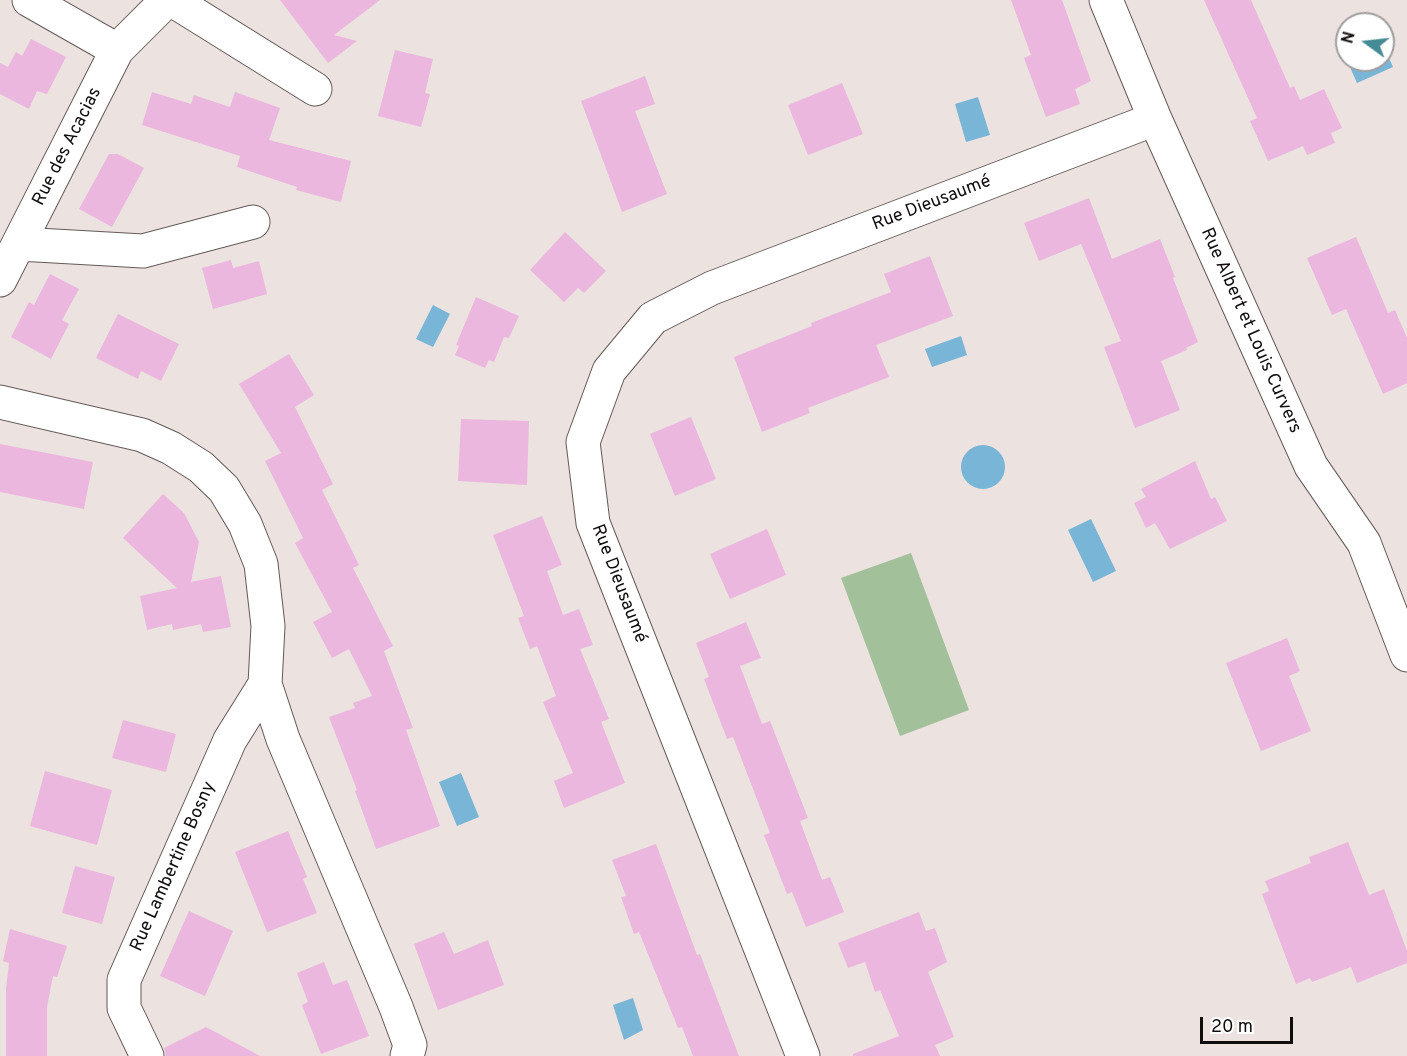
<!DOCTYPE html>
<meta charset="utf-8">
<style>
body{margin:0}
#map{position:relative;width:1407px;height:1056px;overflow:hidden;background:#ece2df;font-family:Overpass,sans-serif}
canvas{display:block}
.north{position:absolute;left:1335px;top:12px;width:60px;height:60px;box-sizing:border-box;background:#fff;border:2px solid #9f9e9e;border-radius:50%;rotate:285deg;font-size:16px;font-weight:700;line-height:24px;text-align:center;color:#100d0c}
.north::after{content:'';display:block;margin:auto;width:21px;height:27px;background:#458b95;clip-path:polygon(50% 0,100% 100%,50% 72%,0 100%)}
.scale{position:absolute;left:1200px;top:1017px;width:93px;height:27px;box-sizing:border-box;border:3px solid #100d0c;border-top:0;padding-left:8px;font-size:18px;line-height:21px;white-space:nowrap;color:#100d0c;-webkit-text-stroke:4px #fff;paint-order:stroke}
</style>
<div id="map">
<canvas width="1407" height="1056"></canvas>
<div class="north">N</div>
<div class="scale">20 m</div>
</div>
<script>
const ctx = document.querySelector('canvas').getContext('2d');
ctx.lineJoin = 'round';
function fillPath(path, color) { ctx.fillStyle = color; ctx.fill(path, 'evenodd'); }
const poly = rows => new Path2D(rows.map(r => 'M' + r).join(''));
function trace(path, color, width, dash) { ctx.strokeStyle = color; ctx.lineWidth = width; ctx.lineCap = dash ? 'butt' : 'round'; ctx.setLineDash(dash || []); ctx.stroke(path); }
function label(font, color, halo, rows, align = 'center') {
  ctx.font = font + ' Overpass,sans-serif'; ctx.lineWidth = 4.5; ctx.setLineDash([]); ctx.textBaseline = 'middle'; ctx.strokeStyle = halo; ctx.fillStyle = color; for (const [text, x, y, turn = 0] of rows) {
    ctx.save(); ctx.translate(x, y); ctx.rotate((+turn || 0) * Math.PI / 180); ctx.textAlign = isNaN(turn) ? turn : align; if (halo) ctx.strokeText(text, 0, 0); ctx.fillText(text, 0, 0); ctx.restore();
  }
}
const green = poly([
 [911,553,969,710,900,736,841,578]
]);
const water = poly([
 [1385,49,1393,67,1357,83,1349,65,1360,60,1383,60,1383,50],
 [978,97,990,135,966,142,955,104],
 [433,305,450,314,433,347,416,339],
 [961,336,967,355,932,367,925,349],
 '961 467a22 22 0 1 1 44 0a22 22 0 1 1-44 0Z',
 [1091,519,1116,571,1093,582,1068,530],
 [461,773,479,817,457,826,439,782],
 [633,998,643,1030,624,1040,613,1005]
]);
const building = poly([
 [280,0,380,0,334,35,357,41,328,63],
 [1011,0,1062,0,1091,81,1075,89,1080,104,1046,117,1024,58,1031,55],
 [1204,0,1251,0,1290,88,1294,86,1300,100,1324,89,1342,128,1331,133,1335,143,1307,155,1303,146,1268,161,1250,121,1257,118],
 [31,39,66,57,47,94,37,91,29,109,0,94,0,63,8,67,16,52,22,56],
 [395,50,433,59,425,93,430,94,421,127,378,116],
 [645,76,655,104,635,111,667,194,622,212,581,101],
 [842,83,863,134,808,155,788,105],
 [152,92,191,104,194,95,230,107,235,92,280,108,269,140,351,161,341,202,296,190,297,187,237,167,240,156,142,125],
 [109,154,118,154,144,168,112,227,79,209],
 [1089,198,1112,259,1160,239,1175,277,1173,278,1198,342,1186,348,1187,350,1161,361,1180,410,1135,428,1104,347,1121,341,1081,244,1039,261,1024,223],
 [565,232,606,271,584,293,578,288,564,302,530,270],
 [1356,237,1388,313,1395,310,1407,338,1407,383,1383,394,1346,309,1332,315,1307,258],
 [930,256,953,316,876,345,889,377,808,408,810,413,762,432,734,357,812,326,811,323,891,292,884,274],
 [231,260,233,268,259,261,267,294,213,309,202,268],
 [50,274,79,289,62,320,69,324,51,359,11,337,29,302,34,305],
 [476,297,519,316,509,338,504,337,494,362,489,360,485,368,455,355,459,346,456,345],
 [118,314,179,344,161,381,141,371,138,379,96,358],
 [289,354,314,395,295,407,333,484,322,490,359,565,353,568,393,646,384,651,413,728,406,730,440,826,376,849,355,791,357,790,329,717,355,708,353,703,372,696,349,649,332,658,313,622,332,612,295,543,303,538,265,461,281,453,239,384],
 [691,417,716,479,675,496,650,434],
 [461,419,529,421,527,485,458,481],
 [0,444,93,462,84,509,0,492],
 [1195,461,1211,499,1215,497,1227,521,1170,549,1155,523,1146,528,1134,503,1146,497,1141,489],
 [163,494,184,513,199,542,191,582,221,576,231,627,203,632,201,624,173,630,172,624,147,630,140,596,177,588,123,538],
 [542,516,562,565,547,571,563,615,579,609,593,645,580,649,609,719,601,722,625,783,564,808,554,781,573,773,543,702,556,696,537,646,530,649,518,618,524,616,493,535],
 [767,529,786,575,730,599,710,554],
 [746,622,761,658,740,666,762,724,770,721,808,818,800,821,822,880,830,877,844,912,806,927,792,892,787,894,764,835,770,833,733,737,727,739,704,679,709,677,696,643],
 [1287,638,1300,671,1289,676,1311,731,1261,751,1226,663],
 [123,720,176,734,166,772,112,758],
 [45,771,112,790,97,845,30,826],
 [288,831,307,877,303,879,317,913,267,932,235,852],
 [1348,842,1369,895,1384,889,1407,951,1407,963,1357,983,1351,967,1312,982,1310,978,1296,984,1262,894,1269,891,1265,881,1311,863,1309,857],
 [656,844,697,955,700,954,739,1056,693,1056,682,1027,678,1028,639,932,634,934,621,897,626,896,612,860],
 [75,866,115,877,102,924,62,913],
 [189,911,233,931,205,996,160,976],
 [919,912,926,931,935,928,947,962,928,972,954,1037,935,1045,940,1056,853,1056,853,1054,899,1036,880,990,875,992,865,962,848,968,838,943],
 [10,929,67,946,57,977,53,976,47,1007,47,1056,6,1056,6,989,9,963,3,961],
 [444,932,454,954,488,940,504,985,438,1010,414,944],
 [324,962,333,985,347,980,369,1036,321,1054,302,1005,308,1002,297,973],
 [206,1027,260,1056,166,1056,164,1048]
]);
const minor = poly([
 [29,0,117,50],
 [172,0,315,89],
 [1106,0,1155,119,1311,466,1364,543,1407,655],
 [19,244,143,251,253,222],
 [0,280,117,50,167,0],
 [0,402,142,435,171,448,201,467,224,489,245,524,261,564,268,626,265,684,283,739,396,1007,410,1045,407,1056],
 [147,1056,124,1008,124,980,230,740,265,684],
 [803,1056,593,523,583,442,609,371,653,318,712,288,1155,119]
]);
const streetNames = [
 ["Rue des Acacias",68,147,-63],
 ["Rue Dieusaumé",932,204,-21],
 ["Rue Albert et Louis Curvers",1250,331,66],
 ["Rue Dieusaumé",618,584,69],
 ["Rue Lambertine Bosny",174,867,-66]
];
fillPath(green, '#a2c099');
fillPath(water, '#79b5d7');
fillPath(building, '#ebb7df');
trace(minor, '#635b58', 35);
trace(minor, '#fff', 33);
label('18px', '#100d0c', '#fff', streetNames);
</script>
